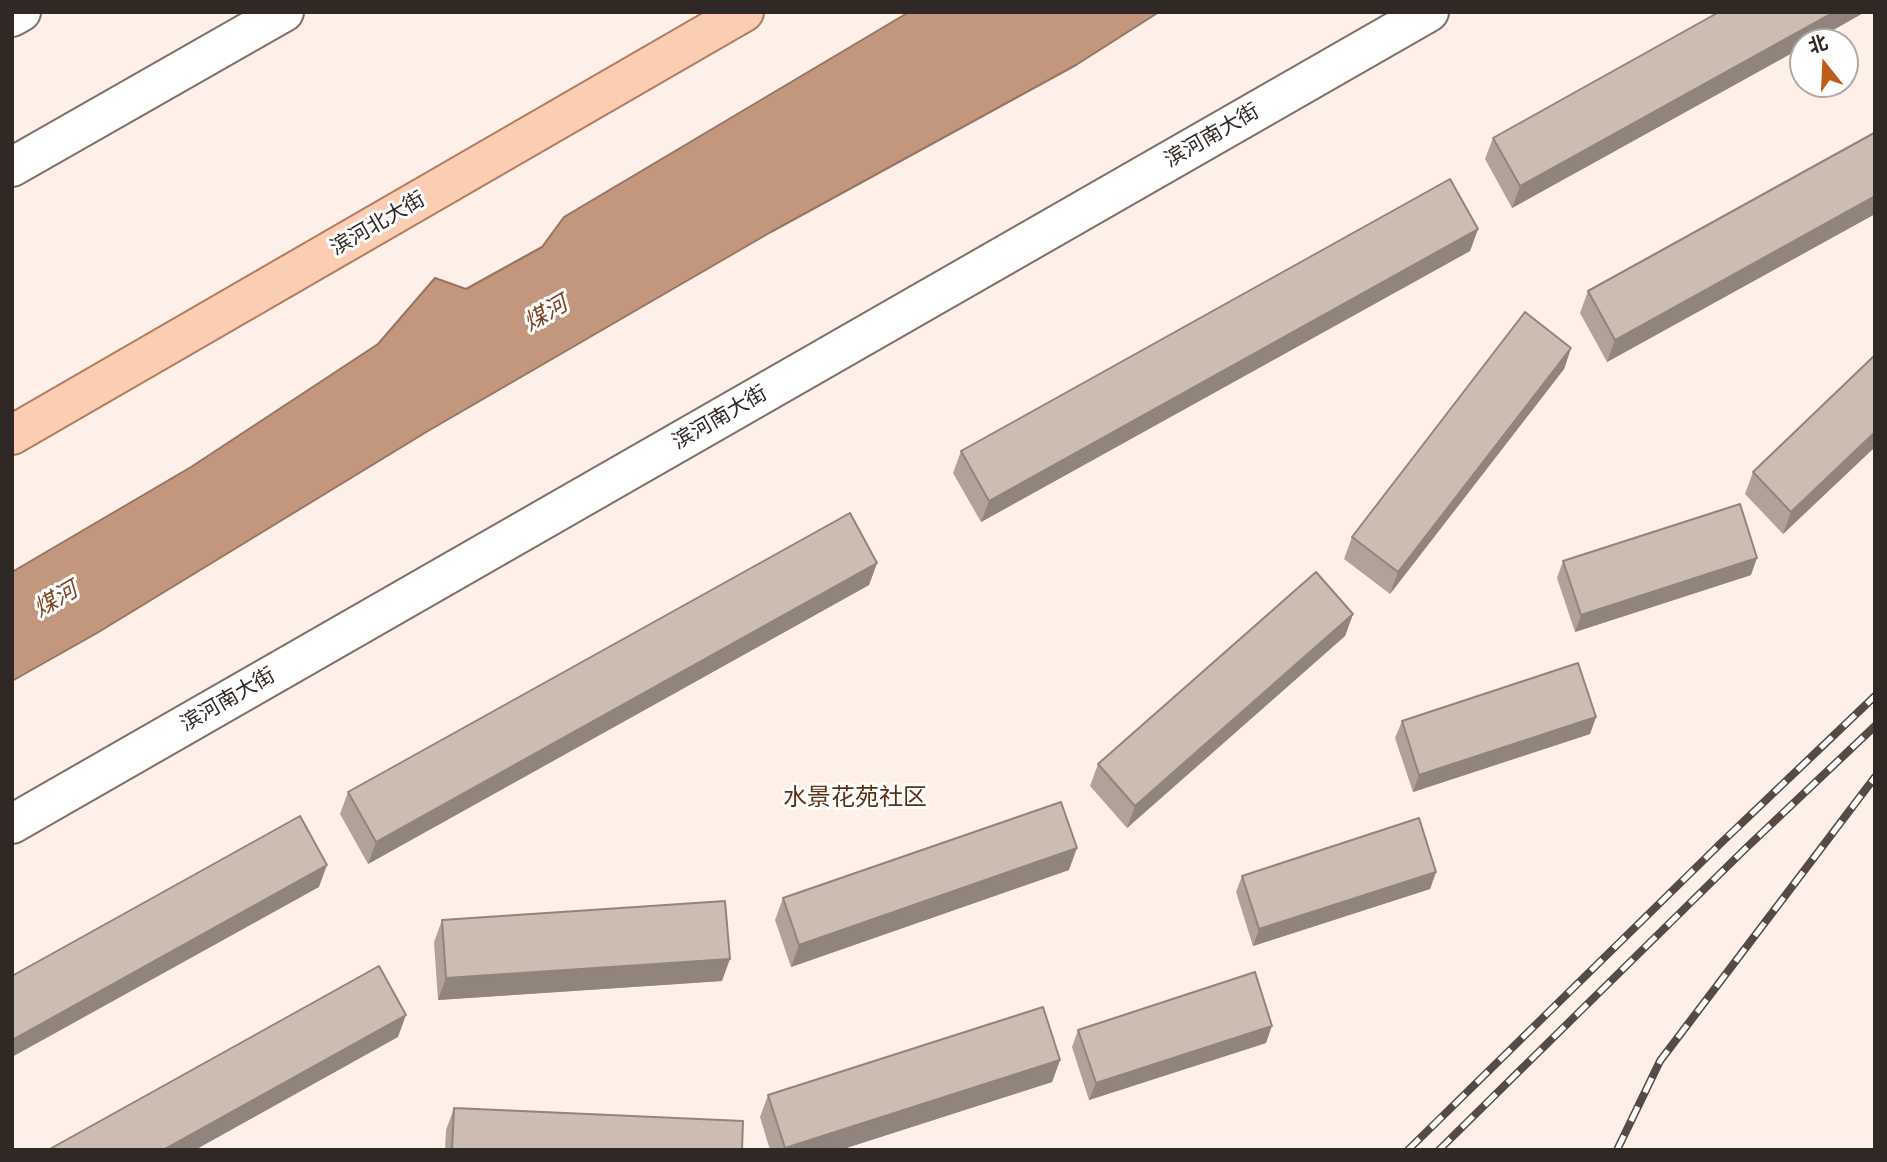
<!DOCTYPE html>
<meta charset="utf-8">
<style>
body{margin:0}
#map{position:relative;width:1887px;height:1162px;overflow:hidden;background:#feefe8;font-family:Figtree,"Noto Sans SC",sans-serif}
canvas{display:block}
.frame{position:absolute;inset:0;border:14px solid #2f2824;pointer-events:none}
.north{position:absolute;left:1789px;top:28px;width:70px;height:70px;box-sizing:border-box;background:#fff;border:2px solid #aca9a7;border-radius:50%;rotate:342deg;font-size:19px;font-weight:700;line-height:28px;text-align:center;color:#2f2824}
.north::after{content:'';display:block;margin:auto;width:24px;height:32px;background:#be5d1b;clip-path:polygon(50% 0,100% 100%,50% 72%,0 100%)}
</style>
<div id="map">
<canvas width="1887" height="1162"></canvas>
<div class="frame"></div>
<div class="north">北</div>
</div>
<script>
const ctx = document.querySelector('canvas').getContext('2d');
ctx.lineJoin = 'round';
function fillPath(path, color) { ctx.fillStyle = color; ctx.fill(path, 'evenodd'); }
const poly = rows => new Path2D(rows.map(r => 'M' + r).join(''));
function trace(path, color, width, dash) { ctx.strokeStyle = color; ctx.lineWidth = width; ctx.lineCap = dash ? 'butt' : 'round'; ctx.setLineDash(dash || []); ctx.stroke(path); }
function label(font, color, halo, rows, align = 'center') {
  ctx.font = font + ' Figtree,"Noto Sans SC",sans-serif'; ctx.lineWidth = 6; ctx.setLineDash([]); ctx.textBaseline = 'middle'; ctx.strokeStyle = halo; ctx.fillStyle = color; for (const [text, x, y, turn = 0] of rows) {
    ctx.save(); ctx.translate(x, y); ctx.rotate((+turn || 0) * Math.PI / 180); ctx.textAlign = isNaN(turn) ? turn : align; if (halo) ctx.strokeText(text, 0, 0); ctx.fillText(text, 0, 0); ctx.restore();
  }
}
const water = poly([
 [909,12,1159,12,1076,65,771,232,428,431,97,633,12,681,12,572,191,467,378,344,435,278,466,289,542,247,564,217,909,12]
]);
const minor = poly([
 [12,17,21,12],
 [12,167,284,12],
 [12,824,1429,12]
]);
const major = poly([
 [12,435,744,12]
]);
const rail = poly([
 [1408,1150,1721,843,1875,696],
 [1439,1150,1744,850,1875,726],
 [1617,1150,1660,1061,1875,777]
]);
const wall = poly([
 [1719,12,1865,12,1812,42,1803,42,1803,47,1512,208,1485,159,1493,138],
 [1875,134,1875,214,1607,362,1580,313,1588,291],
 [1478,229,1470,251,981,522,953,473,961,451],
 [1571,348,1564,369,1390,594,1344,559,1352,537],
 [1875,355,1875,447,1783,534,1745,494,1753,472],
 [1563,561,1751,575,1575,632,1557,578],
 [877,563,869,585,368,864,340,814,348,792],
 [1353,614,1345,636,1127,828,1090,786,1098,764],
 [1596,717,1590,734,1413,792,1395,738,1402,721],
 [1069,870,791,967,775,920,783,898],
 [1436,872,1430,889,1253,946,1236,892,1242,876],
 [442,920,722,981,438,1000,434,942],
 [1078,1030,1266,1043,1089,1100,1072,1047],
 [1060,1060,1052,1082,840,1150,770,1150,760,1117,768,1095],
 [454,1108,742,1150,445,1150,446,1130]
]);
const shadedWall = poly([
 [1834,12,1865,12,1812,42,1803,42,1803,47,1512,208,1520,186],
 [1875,196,1875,214,1607,362,1615,340],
 [1478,229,1470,251,981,522,989,501],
 [1571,348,1564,369,1390,594,1398,572],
 [1875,432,1875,447,1783,534,1791,512],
 [1757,558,1751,575,1575,632,1581,615],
 [877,563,869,585,368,864,376,842],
 [1353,614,1345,636,1127,828,1135,806],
 [1596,717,1590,734,1413,792,1419,775],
 [1077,848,1069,870,791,967,799,945],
 [327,865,319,887,12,1057,12,1040],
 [1436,872,1430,889,1253,946,1259,929],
 [730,959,722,981,438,1000,446,978],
 [406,1015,398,1037,195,1150,163,1150],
 [1272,1026,1266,1043,1089,1100,1096,1083],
 [1060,1060,1052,1082,840,1150,784,1150,785,1148]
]);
const building = poly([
 [1719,12,1834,12,1520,186,1493,138,1719,12],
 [1874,133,1875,196,1615,340,1588,291,1874,133],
 [1450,179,1478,229,989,501,961,451,1450,179],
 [1525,312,1571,348,1398,572,1352,537,1525,312],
 [1875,355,1875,432,1791,512,1753,472,1875,355],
 [1740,504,1757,558,1581,615,1563,561,1740,504],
 [850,513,877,563,376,842,348,792,850,513],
 [1316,572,1353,614,1135,806,1098,764,1316,572],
 [1578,663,1596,717,1419,775,1402,721,1578,663],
 [1061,802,1077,848,799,945,783,898,1061,802],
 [300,816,327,865,12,1040,12,976,300,816],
 [1419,818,1436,872,1259,929,1242,876,1419,818],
 [725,901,730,959,446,978,442,920,725,901],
 [379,966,406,1015,163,1150,48,1150,379,966],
 [1255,972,1272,1026,1096,1083,1078,1030,1255,972],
 [1043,1007,1060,1060,785,1148,768,1095,1043,1007],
 [454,1108,743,1121,742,1150,452,1150,454,1108]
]);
const streetNames = [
 ["滨河南大街",1212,136,-30],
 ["滨河北大街",378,224,-30],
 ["滨河南大街",720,418,-30],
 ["滨河南大街",228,700,-30]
];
const waterNames = [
 ["煤河",546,314,-30],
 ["煤河",56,600,-30]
];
const quarterNames = [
 ["水景花苑社区",855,798]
];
fillPath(water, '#c3967e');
trace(water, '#977563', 2);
trace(minor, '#7f6f66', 42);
trace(major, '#b27d60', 42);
trace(minor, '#fff', 38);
trace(major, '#fbcdb3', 38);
trace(rail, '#544b47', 8);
trace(rail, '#fff', 5, [16]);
fillPath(wall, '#b0a299');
fillPath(shadedWall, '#90847d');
fillPath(building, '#cdbcb2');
trace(building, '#90847d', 2);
label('21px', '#2f2824', '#fff', streetNames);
label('italic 23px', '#7e4421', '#fff', waterNames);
label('24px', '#5f2f12', '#fff', quarterNames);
</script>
